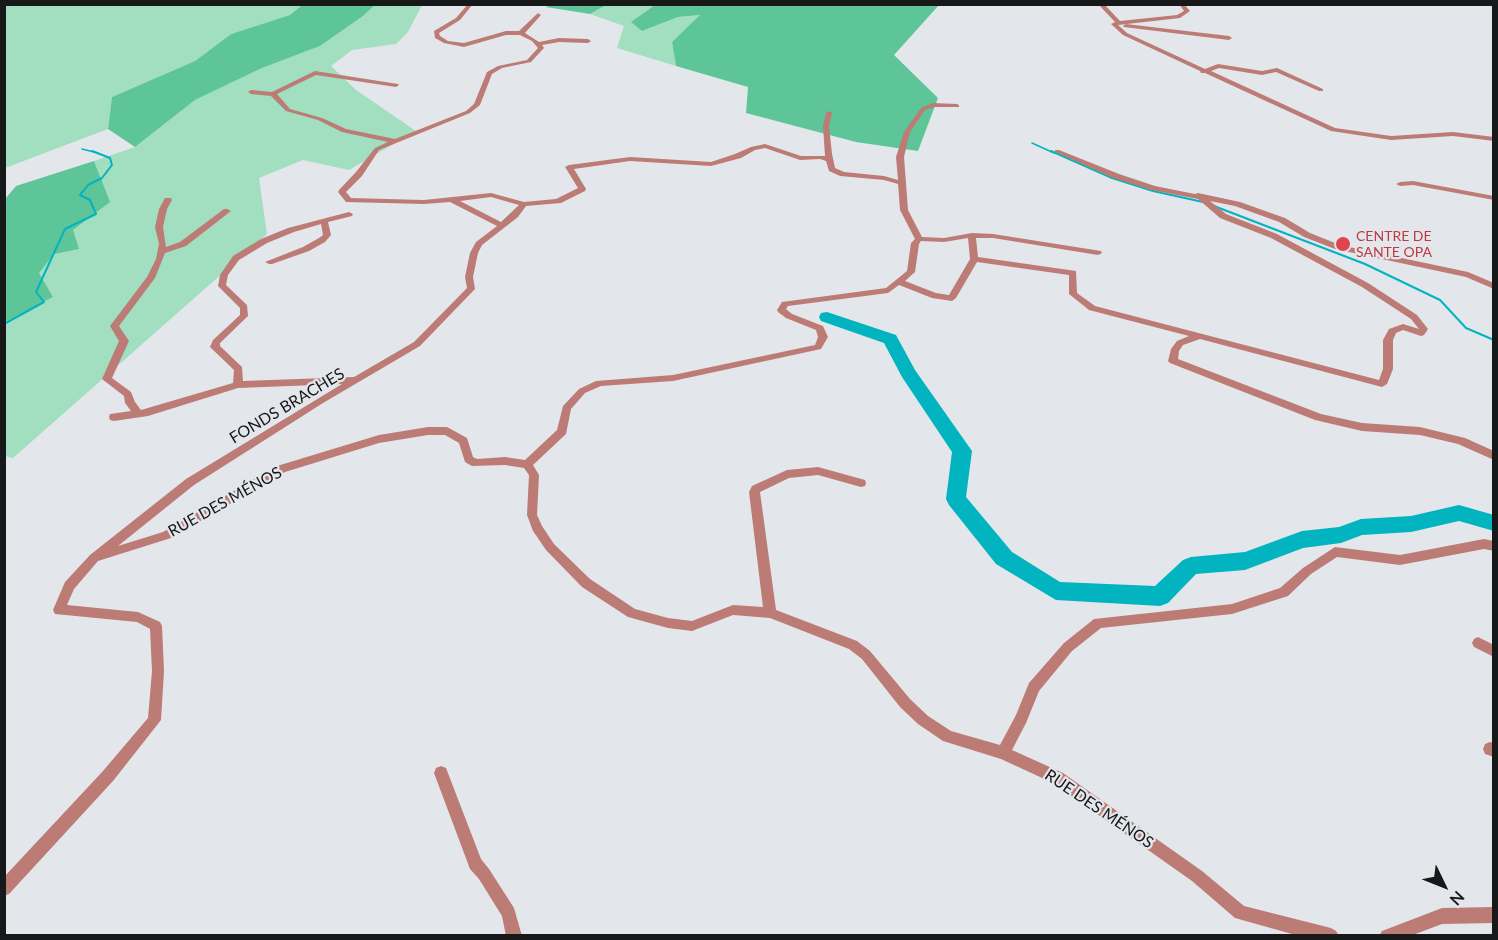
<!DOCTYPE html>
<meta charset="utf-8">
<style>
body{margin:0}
#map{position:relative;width:1498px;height:940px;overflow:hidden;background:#e3e7eb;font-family:Lato,sans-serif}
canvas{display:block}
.frame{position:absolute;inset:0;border:6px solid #161819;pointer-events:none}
.north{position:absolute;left:1414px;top:856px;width:60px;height:60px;-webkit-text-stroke:4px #e3e7eb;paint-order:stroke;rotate:133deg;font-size:16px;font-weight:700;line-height:24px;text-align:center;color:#161819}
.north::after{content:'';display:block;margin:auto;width:21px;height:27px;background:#161819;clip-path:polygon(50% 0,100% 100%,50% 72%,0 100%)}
</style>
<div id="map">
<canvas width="1498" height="940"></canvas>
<div class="frame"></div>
<div class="north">N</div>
</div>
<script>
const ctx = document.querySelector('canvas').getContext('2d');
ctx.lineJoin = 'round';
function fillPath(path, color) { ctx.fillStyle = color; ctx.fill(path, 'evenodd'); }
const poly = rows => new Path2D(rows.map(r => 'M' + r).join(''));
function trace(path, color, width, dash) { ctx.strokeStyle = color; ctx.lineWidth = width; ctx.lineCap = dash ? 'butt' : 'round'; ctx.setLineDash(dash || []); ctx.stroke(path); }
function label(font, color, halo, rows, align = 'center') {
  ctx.font = font + ' Lato,sans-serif'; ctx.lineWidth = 4.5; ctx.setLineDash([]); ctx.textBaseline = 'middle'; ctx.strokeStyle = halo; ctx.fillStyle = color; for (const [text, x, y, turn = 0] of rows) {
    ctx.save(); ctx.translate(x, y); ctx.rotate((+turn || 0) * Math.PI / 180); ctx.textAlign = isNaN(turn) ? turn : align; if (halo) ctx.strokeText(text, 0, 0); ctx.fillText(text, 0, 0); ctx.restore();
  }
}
const green = poly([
 [5,5,302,5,290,15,231,34,195,61,112,97,108,129,5,168],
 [375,5,422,5,408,32,396,44,352,50,331,66,356,90,416,131,349,170,303,160,259,178,267,234,13,458,5,456,5,322,53,297,38,273,73,230,109,202,94,161,135,147,195,100,262,68,320,46,363,16],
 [606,5,655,5,632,22,642,31,678,17,701,15,672,42,676,66,617,48,624,26,590,14]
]);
const forest = poly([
 [302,5,375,5,363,16,320,46,262,68,195,100,135,147,108,129,112,97,195,61,231,34,290,15],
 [550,5,550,4,606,5,590,14,546,7],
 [655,5,939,5,894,55,938,98,918,151,856,142,746,113,748,87,676,66,672,42,700,15,678,17,642,31,631,22],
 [94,161,110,202,73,230,79,249,54,254,39,273,53,297,5,322,5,199,16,186]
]);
const streamFar1 = poly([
 [1032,143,1054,153],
 [82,149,98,153]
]);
const stream = poly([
 [1051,151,1112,178,1153,191,1203,202],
 [1214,206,1365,264,1440,300,1466,328,1494,340],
 [4,324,44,302,36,292,65,229,96,214,90,200,80,195,88,185,102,178,112,165,110,158,92,151]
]);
const river = poly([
 [827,312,896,335,915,370,972,451,966,497,1012,552,1060,582,1155,586,1183,560,1191,557,1245,552,1302,531,1339,527,1361,519,1411,516,1459,505,1494,515,1494,531,1459,521,1411,532,1362,535,1341,543,1303,548,1245,570,1196,574,1168,603,1160,606,1056,600,996,564,949,505,946,499,952,452,902,377,884,343,821,321,819,317,821,313,827,312]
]);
const street = poly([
 [468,4,473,4,460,20,439,33,440,36,448,41,464,43,506,31,519,31,538,13,541,15,525,33,539,42,559,38,588,39,591,41,588,43,559,42,542,45,544,48,531,62,502,68,492,74,480,105,470,113,379,150,362,176,346,192,351,198,424,200,491,193,524,202,556,199,578,188,565,167,569,165,630,157,711,162,735,154,751,147,765,144,801,156,825,156,823,126,826,113,829,111,832,113,829,126,832,154,835,168,844,172,884,176,898,180,896,157,904,132,921,108,933,103,957,104,959,105,959,107,934,107,925,110,910,132,904,157,908,210,922,237,944,238,972,233,993,234,1101,251,1102,253,1098,255,993,238,976,238,978,257,1076,271,1077,293,1095,306,1379,380,1383,369,1383,340,1389,329,1403,324,1419,329,1411,319,1362,287,1271,238,1220,218,1198,199,1151,190,1113,178,1055,152,1055,150,1059,150,1119,174,1155,186,1195,194,1198,193,1240,202,1285,218,1310,233,1340,245,1468,272,1494,283,1494,289,1466,277,1335,249,1304,237,1279,222,1235,206,1210,201,1226,214,1277,234,1368,283,1417,315,1428,329,1424,335,1421,336,1403,330,1396,333,1393,340,1393,369,1387,384,1382,387,1200,339,1183,345,1179,351,1178,359,1321,414,1362,423,1420,427,1465,438,1494,451,1494,460,1458,444,1420,435,1362,431,1315,420,1170,363,1168,361,1171,349,1177,341,1189,336,1089,310,1069,294,1069,275,977,262,956,298,952,301,932,298,899,285,888,293,788,306,786,309,792,314,823,326,828,337,821,349,673,381,601,386,585,393,571,409,566,434,533,465,539,475,537,515,542,526,554,544,590,579,635,609,668,618,692,621,733,605,763,607,749,492,752,486,787,470,818,467,865,480,866,483,865,486,861,487,818,475,789,478,760,492,776,610,857,641,870,651,910,699,928,716,951,731,1000,745,1016,715,1029,683,1064,643,1094,619,1232,604,1280,588,1303,568,1335,547,1400,555,1484,539,1494,541,1494,551,1484,549,1400,565,1337,557,1311,574,1288,596,1232,614,1101,628,1072,651,1039,691,1026,723,1012,750,1063,773,1202,871,1244,906,1331,928,1336,931,1339,936,1299,936,1235,918,1192,881,1053,783,1001,759,943,741,918,724,900,707,862,659,849,649,770,618,733,615,692,631,668,628,628,617,582,587,546,550,533,531,527,515,529,475,524,468,505,465,472,466,465,462,459,443,445,435,428,435,379,443,285,472,171,538,98,561,74,589,67,605,138,612,160,622,162,626,164,671,161,720,113,781,9,894,4,896,4,877,103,771,148,718,152,671,150,629,137,622,55,614,53,610,65,582,90,555,186,479,342,384,238,388,148,416,114,421,110,420,109,417,110,414,131,411,125,403,124,396,102,379,119,341,110,326,147,277,156,259,159,244,155,227,159,209,165,198,171,198,172,200,167,209,163,227,166,247,180,242,224,209,227,209,231,211,186,246,165,253,155,278,119,326,129,341,112,378,131,392,135,402,141,410,233,383,234,370,210,347,213,340,240,315,240,308,218,286,220,275,233,256,261,239,288,228,349,212,353,214,352,216,328,222,331,235,325,242,309,251,272,264,269,264,265,262,303,247,319,238,323,235,321,224,294,232,267,243,239,260,228,275,226,285,247,305,248,316,220,343,220,346,242,367,243,381,354,377,414,342,467,288,465,277,470,253,476,242,497,226,450,202,424,204,346,202,338,192,339,190,356,172,375,148,388,142,342,132,318,120,286,111,271,96,251,94,248,92,251,90,272,92,315,71,398,84,399,85,396,87,316,75,277,94,290,109,322,118,346,129,395,139,466,111,474,104,487,72,498,66,527,60,538,48,532,41,520,35,506,35,464,47,444,43,435,38,434,31,456,18,468,4],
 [765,148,800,160,820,159,826,161,829,171,840,176,884,180,898,184,900,210,915,239,911,243,907,271,886,288,782,302,777,310,778,312,786,318,816,330,818,337,815,345,673,375,596,381,579,389,563,406,557,430,525,460,505,457,477,459,473,457,467,438,447,427,428,427,379,435,277,466,163,532,118,546,194,485,323,403,420,346,475,289,473,277,478,253,482,245,518,217,526,206,561,203,585,191,586,189,574,169,630,161,711,166,741,158,755,150,765,148],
 [491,197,519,205,501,222,460,201,491,197],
 [968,238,970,259,949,295,936,293,905,281,915,272,919,244,921,241,944,242,968,238],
 [1098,4,1104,4,1120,21,1177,15,1184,11,1179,4,1184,4,1190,11,1180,18,1118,25,1127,33,1205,69,1218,64,1262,71,1277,68,1323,89,1323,91,1319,91,1276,72,1262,75,1219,68,1211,71,1335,128,1391,136,1453,132,1494,137,1494,141,1453,136,1391,140,1331,131,1205,73,1201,73,1200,71,1123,35,1111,24,1115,22,1098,4],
 [1126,24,1229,36,1232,38,1229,40,1124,27,1123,26,1126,24],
 [1413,181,1494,196,1494,200,1413,185,1400,186,1396,184,1400,182,1413,181],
 [1478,637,1494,645,1494,657,1474,647,1472,643,1474,639,1478,637],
 [1490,742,1494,743,1494,757,1485,754,1483,749,1485,744,1490,742],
 [441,766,446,768,481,859,489,869,514,908,522,936,506,936,502,916,479,879,470,869,434,773,436,768,441,766],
 [1494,907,1494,923,1442,924,1410,936,1379,936,1382,931,1442,908,1494,907]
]);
const markers = [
 [1343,244,8,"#e0444e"]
];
const farHealthnames = [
 ["CENTRE DE",1356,236],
 ["SANTE OPA",1356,252]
];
const streetNames = [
 ["FONDS BRACHES",287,406,-31],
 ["RUE DES MÉNOS",225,502,-29],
 ["RUE DES MÉNOS",1099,809,34]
];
fillPath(green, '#a2dec0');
fillPath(forest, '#5dc597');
trace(streamFar1, '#01b4c0', 1.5);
trace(stream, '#01b4c0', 2);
fillPath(river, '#01b4c0');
fillPath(street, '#bc7c75');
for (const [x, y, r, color] of markers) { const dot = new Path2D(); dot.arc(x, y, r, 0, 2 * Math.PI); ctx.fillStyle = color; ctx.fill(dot); trace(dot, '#e3e7eb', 2); }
label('14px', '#be3a42', '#e3e7eb', farHealthnames, 'left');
label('16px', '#161819', '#e3e7eb', streetNames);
</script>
